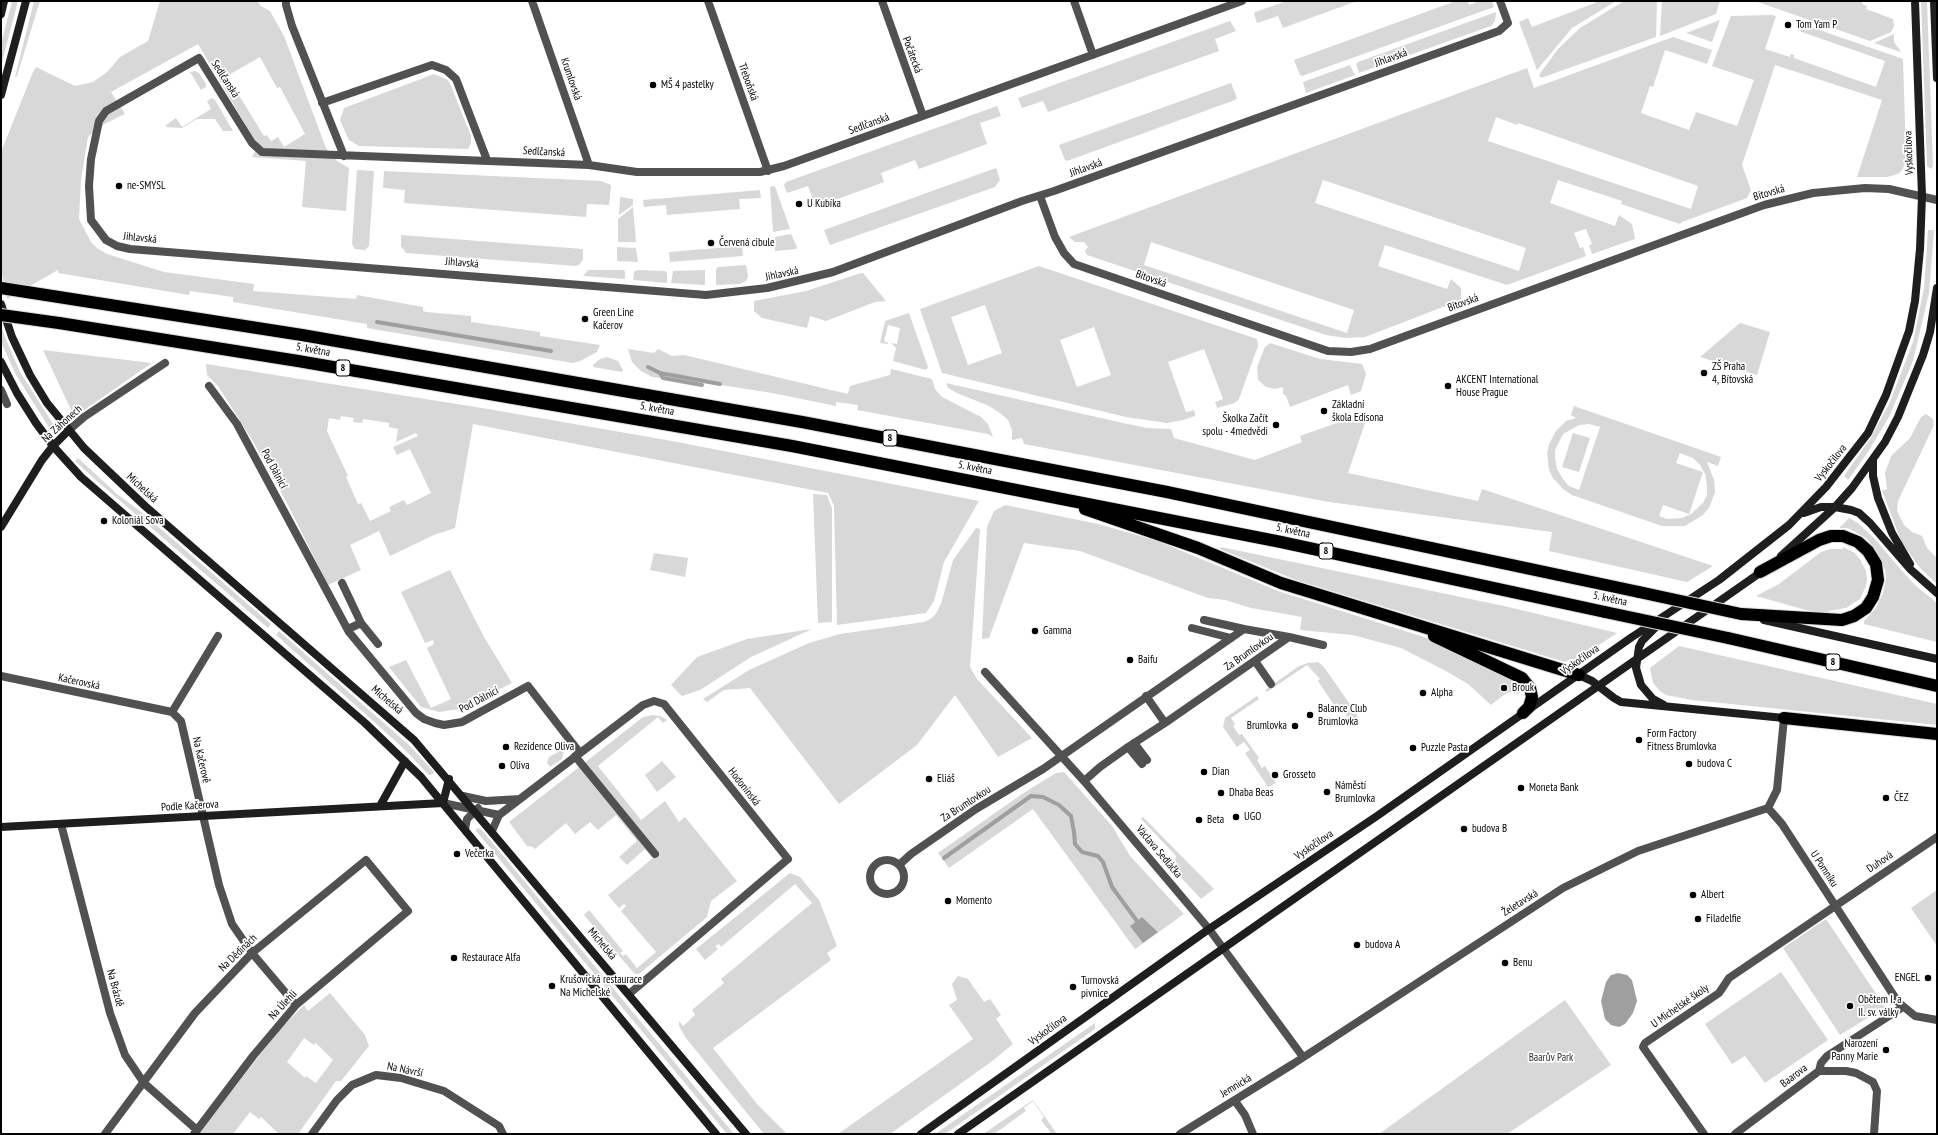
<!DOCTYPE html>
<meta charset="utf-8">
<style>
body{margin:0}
#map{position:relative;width:1938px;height:1135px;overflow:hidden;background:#fff;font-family:"PT Sans Narrow",sans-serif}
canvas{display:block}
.frame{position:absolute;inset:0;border:2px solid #000;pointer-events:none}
</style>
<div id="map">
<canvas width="1938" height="1135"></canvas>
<div class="frame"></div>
</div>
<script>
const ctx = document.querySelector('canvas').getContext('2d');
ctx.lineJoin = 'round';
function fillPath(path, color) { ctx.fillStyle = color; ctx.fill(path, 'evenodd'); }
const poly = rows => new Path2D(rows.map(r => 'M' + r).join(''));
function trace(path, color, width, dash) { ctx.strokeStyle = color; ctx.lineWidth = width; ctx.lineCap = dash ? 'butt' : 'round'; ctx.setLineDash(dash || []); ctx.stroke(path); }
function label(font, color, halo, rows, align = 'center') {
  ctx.font = font + ' "PT Sans Narrow",sans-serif'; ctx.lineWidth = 3.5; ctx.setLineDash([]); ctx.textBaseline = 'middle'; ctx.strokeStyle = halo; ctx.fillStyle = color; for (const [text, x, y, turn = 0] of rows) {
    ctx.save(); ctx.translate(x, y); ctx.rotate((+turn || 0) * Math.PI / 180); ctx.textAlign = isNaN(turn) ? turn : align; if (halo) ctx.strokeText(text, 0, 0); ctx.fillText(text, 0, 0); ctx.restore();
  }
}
const green = poly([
 [12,1,18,1,1,66,1,44],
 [34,1,40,1,17,76,15,77],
 [160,1,257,1,261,6,270,11,284,36,326,148,337,161,349,168,346,211,302,207,306,161,252,157,258,146,198,44,111,92,125,114,104,124,88,137,81,180,79,219,91,242,97,248,107,254,164,272,254,284,253,291,356,299,357,295,423,307,423,311,426,312,471,316,471,322,540,332,540,336,600,345,597,352,580,361,572,363,561,361,367,328,367,324,233,302,233,297,190,291,189,295,58,273,58,270,7,299,1,269,1,152,33,72,36,67,75,86,93,82,107,72,120,57,148,41],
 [260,57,277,88,280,87,305,134,284,147,278,137,271,141,267,135,264,136,227,76],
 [1287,1,1357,1,1283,28,1278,16,1257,23,1254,14,1255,12],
 [1456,1,1468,1,1469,5,1480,1,1492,1,1494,7,1302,76,1300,75,1294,60],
 [1600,1,1616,1,1572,28,1537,70,1519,22,1528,18,1532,27],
 [1624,1,1657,1,1656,37,1541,78,1539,75,1558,49,1580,28],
 [1662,1,1720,1,1716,14,1660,36],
 [1755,1,1863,1,1862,4,1867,6,1866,9,1893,19,1894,26,1891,32,1870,41],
 [1921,1,1927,1,1933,166,1931,169,1927,166],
 [1496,12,1495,21,1491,26,1359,73,1356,64,1358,62],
 [1772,15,1776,16,1765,49,1790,57,1791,54,1794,55,1794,58,1876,87,1885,61,1799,31,1802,24,1903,59,1906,158,1903,169,1898,174,1887,177,1857,177,1882,100,1775,65,1742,165,1751,190,1747,198,1682,222,1680,224,1621,204,1622,201,1558,180,1550,203,1615,226,1619,215,1632,224,1635,239,1592,254,1589,245,1592,244,1586,229,1582,230,1574,233,1580,248,1583,247,1586,256,1507,285,1385,245,1378,266,1447,289,1451,279,1461,288,1461,300,1365,337,1345,338,1326,335,1087,255,1085,251,1088,247,1084,242,1075,242,1069,237,1527,68,1534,88,1673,37,1712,50,1707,64,1665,50,1653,87,1650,86,1641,113,1689,130,1696,112,1737,126,1754,80,1712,66,1731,16],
 [1496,117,1517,125,1518,123,1698,186,1691,209,1488,141],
 [1323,180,1526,248,1519,271,1315,203],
 [1151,242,1354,310,1347,333,1144,265],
 [1720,20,1712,42,1686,33],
 [1230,21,1236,31,1215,39,1219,51,1048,112,1043,101,1022,108,1018,98],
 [1894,34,1894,42,1901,52,1874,43],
 [1350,65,1355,75,1306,93,1303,82],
 [195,71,199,73,206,84,206,87,201,90,190,72],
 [434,74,448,80,451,86,471,136,471,143,468,149,359,146,349,140,340,120,344,108],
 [1231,83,1237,98,1235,100,1067,161,1065,160,1059,145],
 [212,98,215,100,233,131,223,131,215,119,197,119,182,128,166,127,166,125,176,118,182,127,211,109,207,101],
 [997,106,1001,116,980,123,987,144,919,169,915,160,881,173,884,182,816,207,808,186,787,193,784,185,786,182],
 [996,168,1000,180,995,187,830,245,824,230],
 [357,170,374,171,369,246,365,250,355,249,352,244],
 [384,171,601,181,611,185,609,205,587,204,586,217,404,203,405,190,383,188],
 [774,186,776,189,790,229,773,232,770,187],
 [760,190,761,198,739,199,740,209,667,215,666,205,644,207,643,200],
 [620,197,633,199,633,205,619,215],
 [633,207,636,242,618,242,618,219],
 [1928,230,1934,230,1929,293,1913,361,1889,417,1868,452,1848,480,1844,476,1870,439,1889,404,1913,342,1924,288],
 [791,234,797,247,796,249,775,251,775,237],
 [401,235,583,249,583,259,580,264,576,266,406,253,401,246],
 [742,246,743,256,670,262,669,252],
 [617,247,636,248,638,262,617,261],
 [746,265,748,276,746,281,739,284,716,285,716,269,718,267],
 [1039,266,1257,339,1258,346,1239,399,1235,403,1217,408,1215,402,1223,399,1204,349,1168,362,1186,412,1194,410,1195,414,1195,416,1183,420,1167,423,1126,417,942,373,920,309],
 [985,305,1002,353,968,365,951,317],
 [1094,327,1111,375,1077,387,1060,340],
 [588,270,624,270,625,272,625,279,583,276],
 [637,270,665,271,667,273,667,283,633,280,634,272],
 [705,270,705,285,671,283,673,271],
 [861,273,863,273,886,301,875,302,826,321,810,316,807,328,762,318,754,311,754,301,806,291],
 [909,313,928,367,926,370,893,361,896,348,891,343,897,344,900,328,888,325,884,341,888,343,888,344,880,343,885,321],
 [1740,323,1770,332,1757,375,1700,357],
 [1,327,20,372,55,427,54,430,50,429,16,375,1,342],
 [1270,343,1320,359,1362,364,1366,374,1361,391,1351,395,1348,385,1290,407,1286,396,1283,394,1283,387,1275,389,1266,387,1258,380,1257,367,1265,347],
 [628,349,654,353,658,349,672,356,684,355,848,394,850,386,890,375,891,369,932,379,935,389,942,397,981,417,988,424,993,437,988,434,857,410,858,405,836,402,836,406,772,393,663,376,661,378,652,377,641,371,632,362],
 [43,350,152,363,77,415,73,414],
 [607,357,618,361,623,370,622,372,593,367,593,365,600,359],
 [206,364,488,409,672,441,979,501,944,562,934,601,926,613,837,625,834,506,828,493,473,424,455,528,434,535,390,556,379,531,350,545,361,570,328,585,289,507,254,443,218,386,207,375],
 [341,416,354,418,353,422,362,423,363,419,389,423,389,427,398,429,396,442,416,433,418,436,393,447,397,455,410,449,431,493,407,505,404,500,389,507,391,511,370,521,361,503,358,504,346,477,348,476,327,431,329,418,340,420],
 [946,383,1123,423,1147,428,1171,429,1174,438,1255,460,1302,442,1300,436,1359,415,1367,417,1348,473,1478,501,1482,489,1713,566,1687,582,1549,551,1552,532,1329,502,1024,444,1022,438,1012,440,1012,430,1008,420,1000,413,989,406,957,393,948,388],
 [1574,406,1721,457,1718,466,1707,462,1714,480,1715,492,1709,508,1703,515,1685,526,1662,526,1572,495,1564,490,1553,478,1549,470,1547,453,1549,444,1556,431,1566,421,1576,418,1571,415],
 [1589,424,1600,427,1579,490,1569,486,1563,479,1557,469,1555,458,1555,450,1563,434,1579,425],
 [1680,453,1693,458,1700,465,1705,474,1707,485,1707,495,1703,503,1691,514,1682,518,1667,519,1659,516,1663,505,1689,514,1703,472,1676,463],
 [1926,414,1933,419,1934,425,1898,501,1897,511,1904,525,1912,532,1922,536,1927,548,1937,558,1937,584,1920,568,1902,543,1882,491,1887,489,1885,473,1891,456,1910,438,1921,417],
 [1573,433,1590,438,1579,472,1562,467],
 [78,458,117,494,140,511,271,624,268,628,97,481,75,461],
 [813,494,827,495,832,508,832,622,818,623],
 [1005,505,1098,524,1158,541,1278,591,1424,637,1460,652,1513,680,1524,690,1518,694,1509,692,1501,697,1491,705,1468,684,1446,671,1401,648,1353,635,1300,630,1302,617,1251,608,1225,600,1208,598,1080,551,1024,543,989,638,982,639,987,527,994,511],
 [1849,518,1858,523,1874,538,1903,572,1916,586,1937,603,1937,642,1864,624,1864,621,1876,608,1883,593,1886,578,1885,570,1876,550,1866,538,1848,528,1839,528],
 [976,528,980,529,970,667,977,679,1032,738,998,757,955,695,917,745,839,804,750,688,724,690,707,702,703,699,749,670,809,643,840,634,924,622,930,619,935,615,941,604,953,560],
 [1221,547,1504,606,1617,633,1575,661,1569,660,1565,662,1296,580,1220,549],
 [1843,547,1855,553,1860,559,1866,571,1867,579,1866,586,1860,599,1846,608,1829,611,1828,613,1813,612,1756,596,1779,584,1821,552,1830,549,1843,549],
 [654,553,688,558,685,577,650,570],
 [450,570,484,637,512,683,460,709,439,712,421,707,389,667,406,660,431,708,451,699,427,648,434,644,433,640,425,643,401,592],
 [812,629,751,657,700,690,682,696,671,685,697,657,747,639],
 [279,631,409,745,434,772,433,774,429,775,404,749,371,719,276,635],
 [1679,646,1937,704,1937,725,1692,700,1666,695,1660,691,1653,683,1650,668],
 [1318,662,1324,667,1356,713,1358,718,1355,727,1337,703,1334,705,1318,681,1320,679,1307,665,1267,692,1265,690,1299,666,1308,663],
 [1257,696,1259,699,1231,718,1235,724,1233,726,1239,735,1242,734,1259,758,1257,760,1262,768,1265,766,1276,783,1268,787,1245,753,1250,750,1244,742,1237,747,1223,727,1225,718],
 [652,715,660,716,667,720,663,723,658,717,598,766,641,820,665,801,679,822,685,817,737,881,711,901,707,917,639,974,636,974,633,972,584,915,589,910,623,951,620,953,623,956,626,954,637,968,656,952,621,911,626,906,624,904,619,908,608,895,653,858,645,849,627,865,619,857,637,841,616,815,598,830,590,822,575,834,566,823,535,849,533,847,527,846,509,822,643,717],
 [560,751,564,751,562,759,550,767,547,763,549,757],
 [662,761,676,777,657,792,645,775],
 [1064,772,1112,826,1130,856,1184,914,1135,949,1033,809,949,868,938,853,1022,794,1056,773],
 [1142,917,1158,932,1130,926],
 [1143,817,1214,889,1201,899,1174,870,1176,856,1141,819],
 [477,828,481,829,734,1134,727,1134,476,831],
 [790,873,800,877,819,900,837,946,827,953,831,960,713,1048,757,1104,787,1134,764,1134,685,1037,679,1026,679,1021,683,1026,695,1015,692,1010,724,983,721,979,812,903,795,884,721,947,719,944,715,946,718,949,705,960,696,949],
 [1937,890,1937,946,1911,908],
 [1826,919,1885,1007,1840,1035,1783,948],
 [1781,972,1828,1040,1765,1083,1745,1056,1732,1064,1705,1024],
 [958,976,968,979,984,1002,990,999,1001,1015,996,1019,1013,1044,991,1062,890,1134,838,1134,973,1039,949,1005,957,1000,952,984],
 [330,993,365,1035,369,1046,341,1081,336,1081,298,1134,279,1134,261,1117,259,1119,250,1112,233,1134,198,1134,280,1029,304,1005,308,1011],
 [304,1038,314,1045,316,1043,333,1060,316,1083,306,1076,305,1078,287,1062],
 [1565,1000,1611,1065,1507,1134,1379,1134],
 [1095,1023,1095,1029,945,1134,935,1134],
 [1033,1100,1057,1134,1051,1134,1048,1128,1047,1128,1041,1120,1044,1117,1033,1101,1024,1108,1026,1111,994,1134,983,1134]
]);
const water = poly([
 [1142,917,1158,932,1143,943,1130,926],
 [1618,973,1627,975,1632,980,1637,1001,1633,1013,1625,1024,1619,1027,1611,1025,1605,1019,1601,1001,1606,982,1611,975]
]);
const stream = poly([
 [377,322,551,351],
 [648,367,660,373,720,384],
 [660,373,663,378,702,385],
 [944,858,1031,796,1043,797,1059,805,1071,816,1074,832,1075,844,1082,852,1098,856,1103,862,1112,887,1137,921]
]);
const street = poly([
 [286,1,286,5,292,26,344,156],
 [532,1,589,165],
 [708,1,768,171],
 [882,1,923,116],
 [1074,1,1093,55],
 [1242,1,784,166,760,172,637,172,589,165,262,152,252,143,199,58,106,111,99,121,91,159,89,186,91,220,106,240,117,246,130,249,706,295,767,288,833,272,1022,201,1054,191,1499,31,1508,23,1500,1],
 [322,103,432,65,446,70,456,79,487,160],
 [1040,196,1055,237,1064,253,1074,264,1328,351,1351,352,1370,349,1764,205,1813,193,1865,188,1889,189,1937,200],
 [209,386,237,424,349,632,416,713,424,719,435,723,444,725,462,722,528,686,580,753],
 [1,390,7,404],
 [69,430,84,417,165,363],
 [342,583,361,623,348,629],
 [1204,620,1244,629],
 [361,623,378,644],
 [1192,628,1231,638],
 [1289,637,1323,645],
 [1255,661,1271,684],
 [985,672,1084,781,1209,929,1303,1057],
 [1,676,172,712,181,721,219,885,232,924,252,953,296,1005],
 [1146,696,1165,723],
 [172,712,218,636],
 [1134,743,1147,760],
 [1128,747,1142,764],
 [575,756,655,854],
 [463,796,486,801,520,799],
 [443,803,499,815],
 [1768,808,1782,824,1898,1002,1915,1016,1937,1020],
 [1768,808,1777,790,1784,718],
 [61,824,110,1013,125,1055,144,1083,197,1130],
 [465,829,467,819,478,808],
 [492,831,499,815,643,705,654,701,664,704,788,859,629,994],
 '870 877a17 17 0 1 1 34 0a17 17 0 1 1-34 0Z',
 [899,865,911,854,976,809,1043,769,1244,629,1289,637,1165,723,1128,747,1100,767,1084,781],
 [1819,1071,1846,1071,1856,1073,1873,1082,1877,1091,1874,1134],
 [1235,1101,1245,1115,1253,1134],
 [105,1134,195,1013,252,953,366,860,408,911,296,1005,253,1056,194,1134],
 [312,1134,337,1100,352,1085,376,1075,401,1078,444,1091,499,1126,503,1134],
 [1180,1134,1293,1064,1563,888,1638,851,1768,808],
 [1704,1134,1643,1047,1645,1043,1719,993,1729,978,1937,837],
 [1735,1134,1819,1071,1821,1063,1827,1056,1903,1007]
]);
const secondary = poly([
 [1934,1,1937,78],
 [1,14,4,1],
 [1,95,26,1],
 [1,304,12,337,30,375,47,403,84,448,145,506,414,740,746,1134],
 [1,362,17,393,36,423,53,446,81,477,365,723,421,777,716,1134],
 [1873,460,1873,476,1878,498,1892,533,1910,564],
 [1804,513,1821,507,1835,507,1851,510,1859,513,1870,523,1910,569,1937,593],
 [1,527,42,460,53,446,69,430],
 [1781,556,1835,507,1852,488,1885,442,1898,417,1923,355,1930,332,1937,288],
 [1764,620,1937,659],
 [1658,625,1642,641,1639,647,1636,668,1641,685,1653,699,1664,705],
 [1579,675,1592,681,1614,698,1621,702,1784,718],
 [443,803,449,779],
 [380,806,405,761],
 [1,827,443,803],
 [921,1134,1209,929,1377,816,1632,637,1719,580,1789,525,1826,487,1868,433,1886,395,1909,331,1915,301,1920,249,1922,196,1915,1],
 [958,1134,1764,570]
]);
const highway = poly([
 [1,288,302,335,802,422,1167,492,1639,592],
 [59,323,298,361,792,446,1281,542,1605,612],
 [1085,509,1198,548,1281,583,1579,675],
 [1741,614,1842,620,1854,616,1866,608,1873,597,1878,580,1876,564,1868,551,1858,542,1843,536,1831,536,1819,540,1760,572],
 [1434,636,1522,678,1530,688,1532,697,1529,707,1523,713],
 [1728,638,1937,686],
 [1784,718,1937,734]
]);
const highwayBridge = poly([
 [1,315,59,323],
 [1639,592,1741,614],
 [1605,612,1728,638]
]);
const markers = [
 [1788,25,4,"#000"],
 [653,85,4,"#000"],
 [119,186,4,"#000"],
 [799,204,4,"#000"],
 [711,243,4,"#000"],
 [585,319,4,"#000"],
 [1704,373,4,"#000"],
 [1448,386,4,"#000"],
 [1324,411,4,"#000"],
 [1276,425,4,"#000"],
 [104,521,4,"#000"],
 [1035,631,4,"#000"],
 [1130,660,4,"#000"],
 [1504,688,4,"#000"],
 [1423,693,4,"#000"],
 [1310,715,4,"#000"],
 [1295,726,4,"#000"],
 [1639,740,4,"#000"],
 [506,747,4,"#000"],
 [1413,748,4,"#000"],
 [1689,764,4,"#000"],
 [502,766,4,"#000"],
 [1204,772,4,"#000"],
 [1275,775,4,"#000"],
 [929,779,4,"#000"],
 [1521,788,4,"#000"],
 [1327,792,4,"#000"],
 [1221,793,4,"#000"],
 [1886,798,4,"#000"],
 [1236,817,4,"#000"],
 [1199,820,4,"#000"],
 [1464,829,4,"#000"],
 [457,854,4,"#000"],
 [1693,895,4,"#000"],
 [948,901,4,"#000"],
 [1698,919,4,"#000"],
 [1357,945,4,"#000"],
 [454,958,4,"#000"],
 [1505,963,4,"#000"],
 [1928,978,4,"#000"],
 [552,986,4,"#000"],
 [1073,987,4,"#000"],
 [1850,1006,4,"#000"],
 [1886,1050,4,"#000"]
];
const shields = [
 [343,368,14],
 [890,438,14],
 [1326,551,14],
 [1833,662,14]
];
const shieldNames = [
 ["8",343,368],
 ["8",890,438],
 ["8",1326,551],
 ["8",1833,662]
];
const poiNames = [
 ["Tom Yam P",1796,25],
 ["MŠ 4 pastelky",661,85],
 ["ne-SMYSL",127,186],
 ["U Kubíka",807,204],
 ["Červená cibule",719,243],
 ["Green Line",593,313],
 ["Kačerov",593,326],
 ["ZŠ Praha",1712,367],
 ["4, Bítovská",1712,380],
 ["AKCENT International",1456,380],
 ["House Prague",1456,393],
 ["Základní",1332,405],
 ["škola Edisona",1332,418],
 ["Školka Začít",1268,419,"right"],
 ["spolu - 4medvědi",1268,432,"right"],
 ["Koloniál Sova",112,521],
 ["Gamma",1043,631],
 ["Baifu",1138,660],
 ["Brouk",1512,688],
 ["Alpha",1431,693],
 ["Balance Club",1318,709],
 ["Brumlovka",1318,722],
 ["Brumlovka",1287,726,"right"],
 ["Form Factory",1647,734],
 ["Fitness Brumlovka",1647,747],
 ["Rezidence Oliva",514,747],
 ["Puzzle Pasta",1421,748],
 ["budova C",1697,764],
 ["Oliva",510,766],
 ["Dian",1212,772],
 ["Grosseto",1283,775],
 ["Eliáš",937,779],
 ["Náměstí",1335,786],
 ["Brumlovka",1335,799],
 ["Moneta Bank",1529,788],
 ["Dhaba Beas",1229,793],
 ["ČEZ",1894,798],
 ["UGO",1244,817],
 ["Beta",1207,820],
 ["budova B",1472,829],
 ["Večerka",465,854],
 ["Albert",1701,895],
 ["Momento",956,901],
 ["Filadelfie",1706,919],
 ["budova A",1365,945],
 ["Restaurace Alfa",462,958],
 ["Benu",1513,963],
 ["ENGEL",1920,978,"right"],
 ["Krušovická restaurace",560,980],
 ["Na Michelské",560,993],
 ["Turnovská",1081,981],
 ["pivnice",1081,994],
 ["Obětem I. a",1858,1000],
 ["II. sv. války",1858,1013],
 ["Narození",1878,1044,"right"],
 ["Panny Marie",1878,1057,"right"]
];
const streetNames = [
 ["Počátecká",912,55,70],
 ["Jihlavská",1391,58,-20],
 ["Sedlčanská",225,79,57],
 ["Krumlovská",571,79,71],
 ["Třeboňská",748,82,70],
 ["Sedlčanská",869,124,-20],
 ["Sedlčanská",544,152,3],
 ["Vyskočilova",1909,153,-92],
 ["Jihlavská",1086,168,-20],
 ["Bítovská",1769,193,-16],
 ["Jihlavská",140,238,6],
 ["Jihlavská",462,263,5],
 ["Jihlavská",782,274,-12],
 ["Bítovská",1151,279,19],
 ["Bítovská",1463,303,-20],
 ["5. května",313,350,10],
 ["5. května",657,409,10],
 ["Na Záhonech",62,424,-42],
 ["Vyskočilova",1831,463,-52],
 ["5. května",975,468,11],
 ["Pod Dálnicí",274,469,62],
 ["Michelská",142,488,43],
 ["5. května",1293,531,12],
 ["5. května",1610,599,12],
 ["Za Brumlovkou",1249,652,-35],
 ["Vyskočilova",1580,660,-35],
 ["Kačerovská",79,682,12],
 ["Michelská",387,700,41],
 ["Pod Dálnicí",479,700,-28],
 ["Na Kačerově",201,760,77],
 ["Hodonínská",744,787,52],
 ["Za Brumlovkou",966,804,-33],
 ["Podle Kačerova",190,806,-3],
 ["Vyskočilova",1314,845,-34],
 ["Václava Sedláčka",1159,852,50],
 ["Duhová",1880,862,-34],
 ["U Pomníku",1824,869,57],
 ["Želetavská",1520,903,-32],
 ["Michelská",602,944,50],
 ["Na Dědinách",238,953,-44],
 ["Na Brázdě",115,988,75],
 ["Na Úlehli",283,1005,-47],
 ["U Michelské školy",1680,1006,-35],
 ["Vyskočilova",1048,1030,-36],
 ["Na Návrší",405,1070,12],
 ["Baarova",1794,1076,-37],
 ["Jemnická",1236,1086,-31]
];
const parkNames = [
 ["Baarův Park",1551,1058]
];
fillPath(green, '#d8d8d8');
fillPath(water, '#9f9f9f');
trace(stream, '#9f9f9f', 4);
trace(highway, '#dbdbdb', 14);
trace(street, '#515151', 8);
trace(secondary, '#1e1e1e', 8);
trace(highway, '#000', 12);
trace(highwayBridge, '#dbdbdb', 14, []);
trace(highwayBridge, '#000', 12);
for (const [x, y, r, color] of markers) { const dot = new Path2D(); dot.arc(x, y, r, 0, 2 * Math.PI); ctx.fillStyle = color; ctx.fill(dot); trace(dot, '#fff', 1.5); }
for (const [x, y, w] of shields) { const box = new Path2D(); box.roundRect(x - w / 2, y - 8, w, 16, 3); ctx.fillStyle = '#fff'; ctx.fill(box); trace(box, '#000', 1); }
label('bold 10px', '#000', null, shieldNames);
label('11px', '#000', '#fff', poiNames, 'left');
label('11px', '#000', '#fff', streetNames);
label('11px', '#2f2f2f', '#fff', parkNames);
</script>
